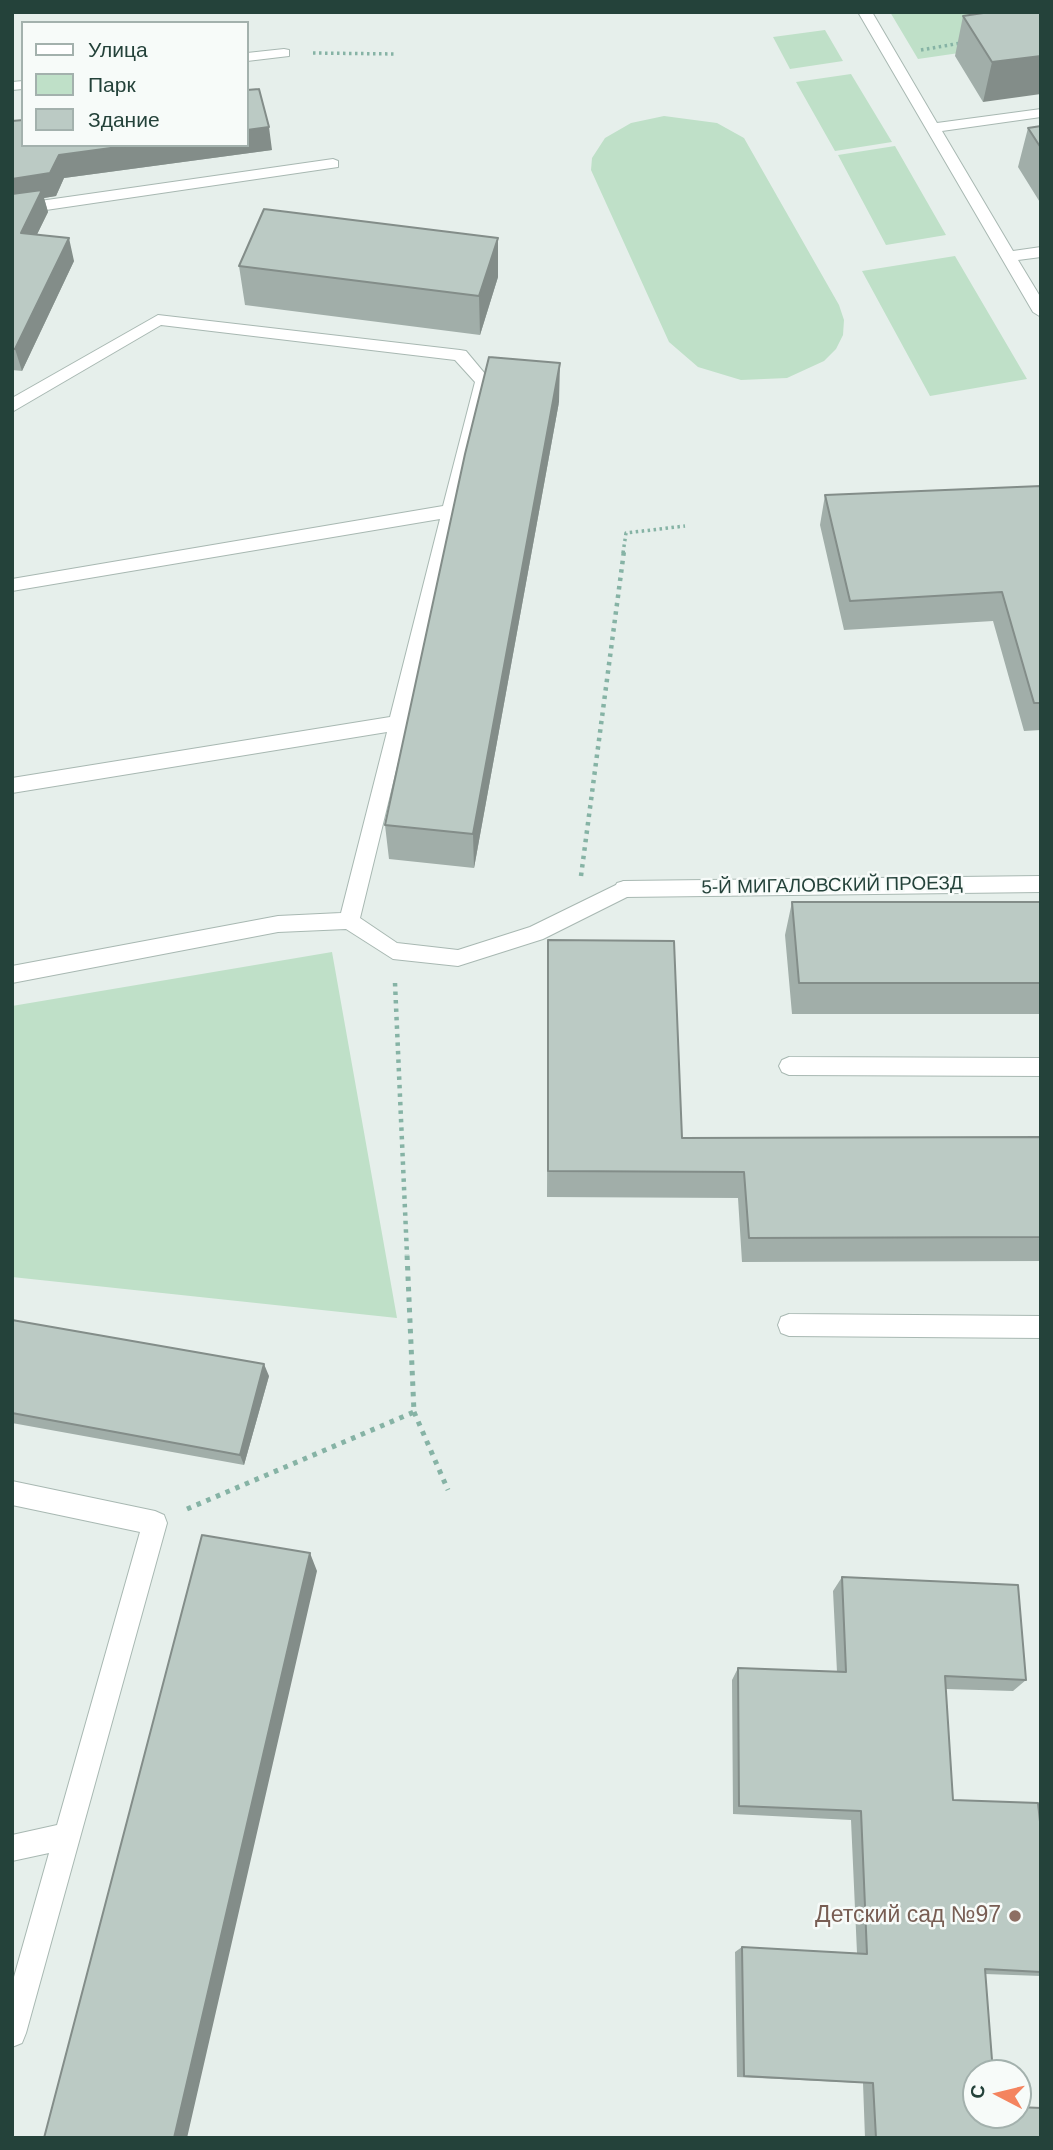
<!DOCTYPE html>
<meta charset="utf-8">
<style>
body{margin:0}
#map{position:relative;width:1053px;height:2150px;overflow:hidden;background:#e6efeb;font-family:Helvetica,sans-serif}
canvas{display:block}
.frame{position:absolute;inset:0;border:14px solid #24423a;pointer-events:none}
.legend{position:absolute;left:21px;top:21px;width:228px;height:126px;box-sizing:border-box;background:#f7fbf9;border:2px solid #a3b1ad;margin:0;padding:9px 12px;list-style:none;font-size:21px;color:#24423a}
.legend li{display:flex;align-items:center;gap:14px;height:35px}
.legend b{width:35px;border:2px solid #a3b1ad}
.north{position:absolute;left:962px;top:2059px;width:70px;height:70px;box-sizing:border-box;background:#f7fbf9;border:2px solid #a3b1ad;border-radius:50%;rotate:277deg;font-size:19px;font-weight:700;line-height:28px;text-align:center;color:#24423a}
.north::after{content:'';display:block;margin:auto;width:24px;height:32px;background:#f4845f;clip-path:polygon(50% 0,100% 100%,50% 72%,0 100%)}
</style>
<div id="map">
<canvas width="1053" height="2150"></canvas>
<div class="frame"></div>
<ul class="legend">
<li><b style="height:9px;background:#fff"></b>Улица</li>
<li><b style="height:19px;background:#bfe0c8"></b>Парк</li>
<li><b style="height:19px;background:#bbcac4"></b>Здание</li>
</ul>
<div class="north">С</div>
</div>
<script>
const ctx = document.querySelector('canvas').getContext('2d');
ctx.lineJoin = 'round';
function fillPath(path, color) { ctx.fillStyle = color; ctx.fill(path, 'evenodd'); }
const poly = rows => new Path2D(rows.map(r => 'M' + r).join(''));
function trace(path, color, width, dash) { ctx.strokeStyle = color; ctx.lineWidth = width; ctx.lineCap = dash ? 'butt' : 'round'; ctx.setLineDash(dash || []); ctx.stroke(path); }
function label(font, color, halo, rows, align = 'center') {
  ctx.font = font + ' Helvetica,sans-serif'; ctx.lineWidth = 5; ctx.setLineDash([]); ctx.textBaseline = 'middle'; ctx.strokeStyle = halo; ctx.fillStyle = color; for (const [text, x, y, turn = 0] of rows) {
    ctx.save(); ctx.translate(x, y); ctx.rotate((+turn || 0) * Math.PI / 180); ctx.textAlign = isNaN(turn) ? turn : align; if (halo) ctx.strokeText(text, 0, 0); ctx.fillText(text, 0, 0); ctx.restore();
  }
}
const green = poly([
 [890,12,1023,12,1041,41,918,59],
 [825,30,843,61,790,69,773,37],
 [851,74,892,142,835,151,796,82],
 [664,116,717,123,744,138,839,305,844,320,843,335,836,349,824,361,787,378,741,380,698,367,669,342,591,170,592,158,605,138,631,123],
 [895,146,946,235,886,245,838,155],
 [955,256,1027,379,930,396,862,271],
 [332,952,397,1318,12,1277,12,1006]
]);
const pathFar2 = poly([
 [921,50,961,43],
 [313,53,396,54],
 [623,553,626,533,685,526]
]);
const pathFar1 = poly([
 [581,876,624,551],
 [395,983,407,1255]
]);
const path = poly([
 [414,1412,448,1490],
 [187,1509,414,1412,407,1254]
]);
const service = poly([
 [858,12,872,12,937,123,1041,109,1041,117,942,131,1013,251,1041,247,1041,257,1018,260,1041,298,1041,317,1033,312,858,12],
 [284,49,289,50,289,56,247,61,247,53,284,49],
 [23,81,23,89,12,90,12,82,23,81],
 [333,159,338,161,338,167,12,215,12,205,333,159],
 [158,315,460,350,466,351,491,381,360,918,397,943,458,950,530,927,624,881,631,883,634,889,631,895,543,939,458,966,393,959,346,929,278,932,12,983,12,966,278,916,341,913,387,732,12,793,12,778,390,717,440,519,12,591,12,579,443,506,475,382,455,360,161,325,12,412,12,398,158,315],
 [789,1057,1041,1058,1041,1076,789,1075,782,1072,779,1066,782,1060,789,1057],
 [789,1314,1041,1316,1041,1338,789,1336,781,1333,778,1325,781,1317,789,1314],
 [12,1481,155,1511,164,1515,167,1523,26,2033,22,2043,12,2047,12,1984,49,1853,12,1861,12,1835,57,1825,140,1532,12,1505,12,1481]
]);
const minor = poly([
 [1041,876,1041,892,624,897,617,895,614,889,617,883,624,881,1041,876]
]);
const wall = poly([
 [1041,12,983,102,955,56,963,16],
 [12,121,272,150,64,178,56,196,44,198,48,212,37,234,74,261,22,371,12,370],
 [1041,126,1041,204,1018,167,1028,128],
 [239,266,498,277,480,335,245,305],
 [559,402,474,868,389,859,385,825],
 [1041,486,1041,730,1024,731,993,621,844,630,820,525,825,495],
 [792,902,1041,902,1041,1014,792,1014,785,935],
 [548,940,682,1138,1041,1137,1041,1261,742,1262,738,1198,547,1197],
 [12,1320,269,1376,244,1465,12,1423],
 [842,1577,1026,1680,1013,1691,946,1689,953,1800,1041,1831,1041,1976,985,1974,976,2115,1041,2138,865,2138,863,2083,737,2077,735,1952,742,1947,857,1953,851,1820,733,1814,732,1680,738,1668,837,1672,833,1591]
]);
const shadedWall = poly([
 [1041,56,1041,94,983,102,992,62],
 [269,127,272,150,64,178,56,196,44,198,48,212,27,255,12,203,12,179,59,155,133,145,247,145,247,130],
 [69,238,74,261,22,371,15,349],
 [498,238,498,277,480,335,479,296],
 [560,363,559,402,474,868,473,834],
 [264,1364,269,1376,244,1465,240,1455],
 [310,1553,317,1571,187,2138,174,2138]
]);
const building = poly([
 [990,12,1041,12,1041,56,992,62,963,16,990,12],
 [259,89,269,127,247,130,247,90,259,89],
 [23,120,23,145,133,145,59,155,50,173,12,179,12,121,23,120],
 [1041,126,1041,148,1028,128,1041,126],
 [42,190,21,233,69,238,15,349,12,349,12,194,42,190],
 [264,209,498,238,479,296,239,266,264,209],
 [489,357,560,363,473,834,385,825,465,454,489,357],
 [1041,486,1041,703,1034,703,1002,592,850,601,825,495,1041,486],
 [792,902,1041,902,1041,983,799,983,792,902],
 [548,940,674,941,682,1138,1041,1137,1041,1237,749,1238,744,1172,548,1171,548,940],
 [12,1320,264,1364,240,1455,12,1413,12,1320],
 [202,1535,310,1553,174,2138,44,2138,202,1535],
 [842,1577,1018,1585,1026,1680,945,1676,953,1800,1038,1803,1041,1831,1041,1972,985,1969,993,2073,976,2073,976,2115,1018,2115,1018,2107,1041,2108,1041,2138,876,2138,873,2083,744,2076,742,1947,867,1954,861,1811,739,1806,738,1668,846,1672,842,1577]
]);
const markers = [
 [1015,1916,7,"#8d6e63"]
];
const streetNames = [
 ["5-Й МИГАЛОВСКИЙ ПРОЕЗД",832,886,-1]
];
const nearEducationnames = [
 ["Детский сад №97",1001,1916]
];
fillPath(green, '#bfe0c8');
trace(service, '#a8b8b2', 2);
trace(minor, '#a8b8b2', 2);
trace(pathFar2, '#86b3a5', 3.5, [2.5, 3.5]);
trace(pathFar1, '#86b3a5', 4.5, [3.5, 5]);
trace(path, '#86b3a5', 5, [4.5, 6]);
fillPath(service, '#fff');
fillPath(minor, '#fff');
fillPath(wall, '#a1aea9');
fillPath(shadedWall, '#838d89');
fillPath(building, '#bbcac4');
trace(building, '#838d89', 2);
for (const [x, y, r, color] of markers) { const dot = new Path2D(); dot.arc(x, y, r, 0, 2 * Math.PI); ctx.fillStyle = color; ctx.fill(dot); trace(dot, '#f7fbf9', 2.5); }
label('19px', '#24423a', '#f7fbf9', streetNames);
label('23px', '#785e54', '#f7fbf9', nearEducationnames, 'right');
</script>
